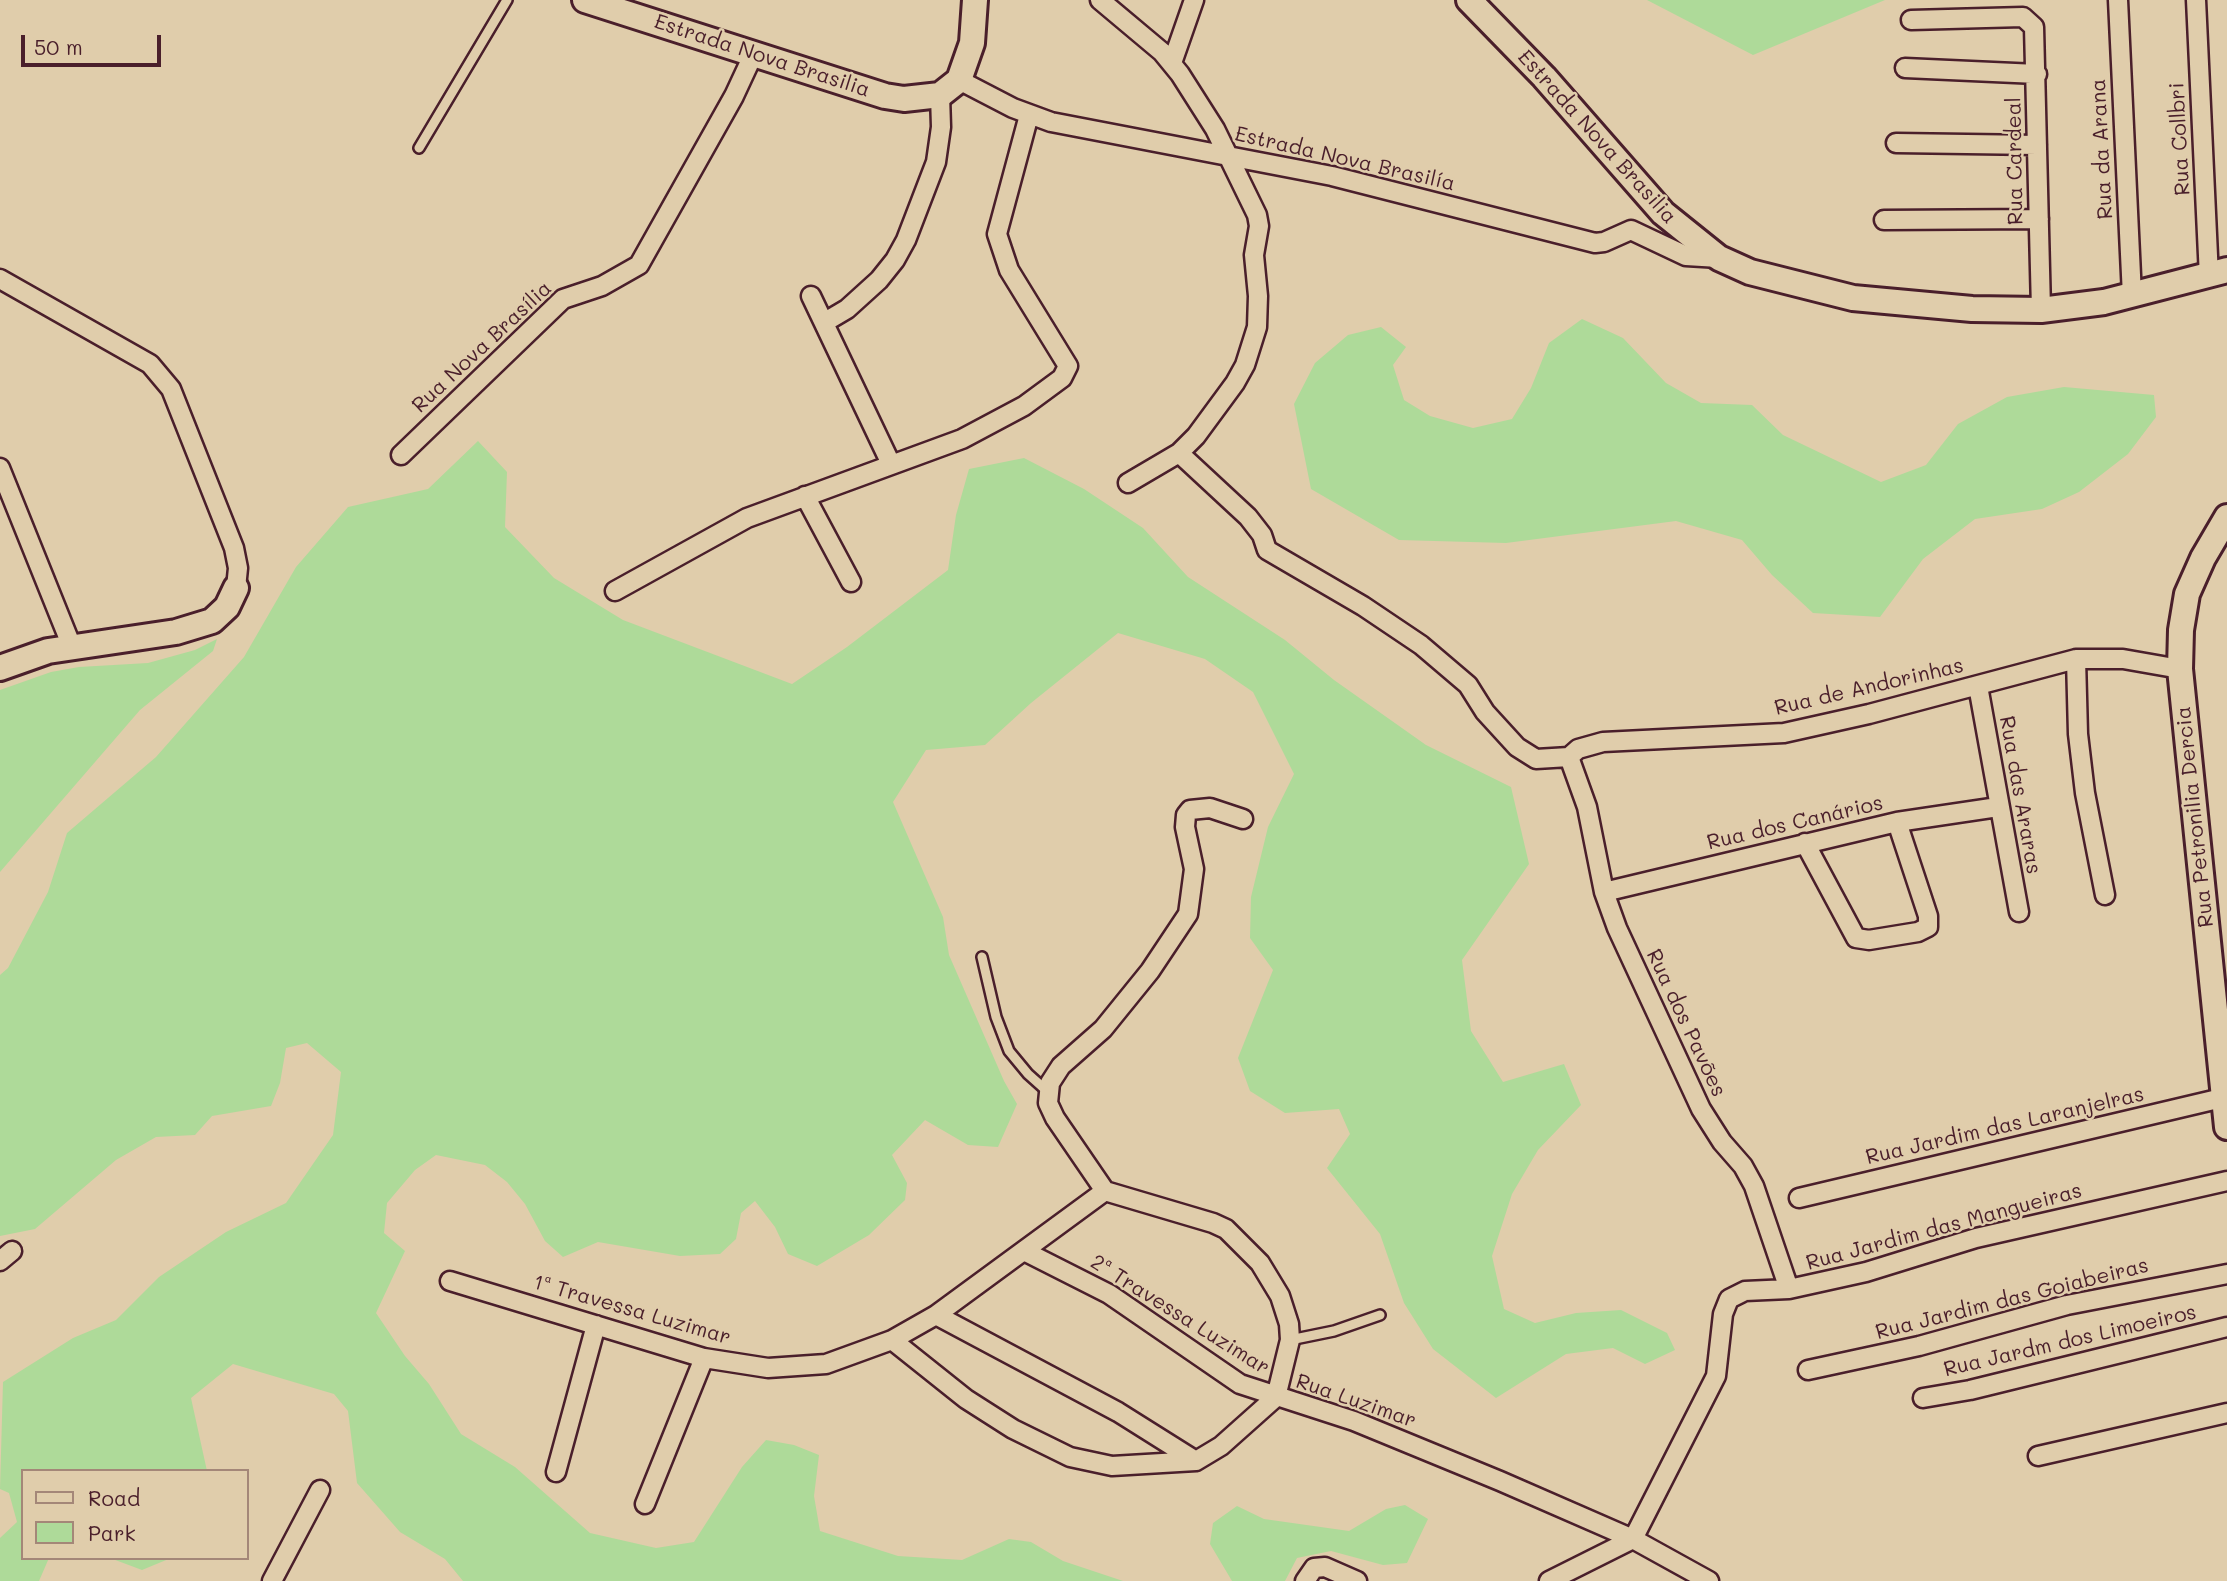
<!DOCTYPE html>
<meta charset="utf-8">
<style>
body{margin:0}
#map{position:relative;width:2227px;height:1581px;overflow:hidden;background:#e0cdab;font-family:Mali,sans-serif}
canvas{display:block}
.legend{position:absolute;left:21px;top:1469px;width:228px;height:91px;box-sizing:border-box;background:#e0cdab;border:2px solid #a48778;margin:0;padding:9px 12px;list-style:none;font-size:21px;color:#4a1f2b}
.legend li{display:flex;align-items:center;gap:14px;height:35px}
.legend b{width:35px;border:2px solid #a48778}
.scale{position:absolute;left:21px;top:35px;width:140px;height:32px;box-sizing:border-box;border:4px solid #4a1f2b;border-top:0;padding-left:9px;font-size:21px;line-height:24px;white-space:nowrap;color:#4a1f2b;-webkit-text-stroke:5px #e0cdab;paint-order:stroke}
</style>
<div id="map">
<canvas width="2227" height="1581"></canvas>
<ul class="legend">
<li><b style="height:9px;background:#e0cdab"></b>Road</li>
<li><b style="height:19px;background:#aeda99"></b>Park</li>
</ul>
<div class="scale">50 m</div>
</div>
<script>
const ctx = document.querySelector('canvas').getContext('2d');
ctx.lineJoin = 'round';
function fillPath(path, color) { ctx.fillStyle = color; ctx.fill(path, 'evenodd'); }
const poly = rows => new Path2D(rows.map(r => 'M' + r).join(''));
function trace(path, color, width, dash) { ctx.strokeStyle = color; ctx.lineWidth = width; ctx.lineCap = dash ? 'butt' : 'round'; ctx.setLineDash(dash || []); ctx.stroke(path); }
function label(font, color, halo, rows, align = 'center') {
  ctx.font = font + ' Mali,sans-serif'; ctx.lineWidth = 5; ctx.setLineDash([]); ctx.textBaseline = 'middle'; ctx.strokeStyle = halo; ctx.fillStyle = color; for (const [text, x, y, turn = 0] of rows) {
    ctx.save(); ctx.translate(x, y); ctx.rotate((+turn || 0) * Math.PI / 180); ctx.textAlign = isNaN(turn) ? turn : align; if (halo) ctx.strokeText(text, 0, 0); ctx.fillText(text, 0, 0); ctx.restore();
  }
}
const green = poly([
 [1647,0,1885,0,1753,55],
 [1582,319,1623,338,1666,383,1701,403,1752,405,1783,435,1881,482,1926,465,1958,424,2007,397,2064,387,2154,395,2156,417,2128,454,2079,492,2042,509,1975,519,1923,559,1880,617,1813,613,1772,575,1742,540,1676,521,1506,543,1399,540,1311,489,1294,404,1315,363,1348,335,1381,327,1406,347,1393,365,1404,400,1430,416,1473,428,1512,419,1531,388,1549,343],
 [478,441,507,472,505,527,554,578,623,620,792,684,847,647,948,570,956,515,969,469,1024,458,1084,489,1143,528,1188,577,1285,640,1334,680,1426,745,1511,787,1529,864,1462,960,1471,1031,1503,1082,1564,1064,1581,1105,1538,1150,1512,1194,1492,1256,1504,1309,1535,1323,1576,1313,1621,1310,1667,1333,1675,1350,1645,1364,1613,1348,1566,1354,1496,1398,1433,1349,1404,1303,1380,1234,1327,1168,1350,1134,1339,1109,1285,1113,1250,1091,1238,1058,1273,970,1250,938,1251,897,1268,827,1294,774,1253,692,1205,659,1118,633,1031,703,985,745,926,750,893,802,943,917,949,955,1004,1081,1017,1104,998,1147,968,1145,925,1120,892,1155,907,1183,905,1200,869,1235,817,1266,788,1254,775,1227,755,1201,741,1213,736,1239,720,1254,680,1256,598,1242,563,1257,545,1241,525,1204,507,1182,485,1165,436,1155,415,1170,387,1203,384,1233,405,1251,376,1313,405,1356,429,1384,461,1434,515,1467,590,1533,656,1548,694,1542,742,1467,766,1440,794,1445,819,1455,814,1496,820,1531,898,1556,962,1560,1009,1539,1031,1542,1063,1561,1123,1581,463,1581,445,1559,400,1532,357,1483,348,1411,334,1394,233,1364,191,1398,207,1471,23,1471,23,1558,49,1558,39,1581,0,1581,0,1538,17,1522,9,1493,0,1489,3,1382,73,1338,116,1320,159,1277,226,1232,286,1203,333,1135,341,1072,307,1043,286,1048,280,1083,271,1106,212,1116,195,1135,156,1137,116,1160,35,1229,0,1236,0,975,8,968,48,892,67,833,156,757,244,657,296,567,348,507,428,489],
 [217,639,213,651,140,710,0,872,0,690,51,672,79,667,148,663,195,650],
 [1405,1505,1428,1519,1407,1563,1383,1565,1331,1551,1297,1558,1285,1581,1232,1581,1210,1544,1213,1523,1237,1506,1264,1519,1349,1531,1386,1509],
 [110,1558,171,1558,142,1570]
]);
const lane = poly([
 [419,148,507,0],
 [982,957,996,1017,1009,1051,1028,1074,1047,1091],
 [1290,1340,1334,1331,1380,1315]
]);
const street = poly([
 [1100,0,1162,52,1180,74,1215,129,1257,215,1259,226,1254,255,1258,296,1257,327,1245,365,1235,383,1196,436,1179,453,1128,483],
 [2118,0,2132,296],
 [2196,0,2209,277],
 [1911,20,2023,17,2034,27,2041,310],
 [1172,63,1194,0],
 [1905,68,2037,74],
 [959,80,1013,108,1051,122,1332,176,1595,243,1604,242,1631,230,1686,256,1719,258],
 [1896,143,2037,145],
 [1884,220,2039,219],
 [0,279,150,364,171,389,234,548,238,568,236,588],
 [811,296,891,464],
 [825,322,847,309,879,280,895,260,906,240,936,162,941,127,940,95],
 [1179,453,1248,517,1262,535,1267,550,1363,606,1421,645,1468,685,1485,712,1517,747,1536,759,1569,757,1578,749,1603,742,1784,733,1869,714,2076,659,2123,659,2180,669],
 [401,455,563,299,602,286,639,265,734,96,754,53],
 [0,468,72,647],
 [805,496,851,582],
 [615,591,747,518,962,439,1024,406,1062,378,1068,366,1009,270,997,234,1029,115],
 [2076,659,2078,734,2085,793,2105,895],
 [1978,686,2019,912],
 [1569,757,1587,807,1604,892,1617,928,1701,1109,1722,1142,1743,1166,1754,1186,1789,1289,1866,1272,1976,1238,2227,1181],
 [1805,843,1856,938,1869,940,1918,932,1928,927,1928,916,1897,822],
 [1604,892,1897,822,1998,807],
 [1105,1191,1055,1118,1048,1103,1050,1083,1061,1066,1103,1029,1150,971,1188,914,1194,869,1185,827,1186,815,1190,810,1210,808,1243,819],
 [1799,1198,2222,1098],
 [1024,1251,1109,1294,1240,1384,1354,1421,1500,1481,1633,1539,1709,1581],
 [0,1261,12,1251],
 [450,1281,704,1358,768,1368,826,1364,892,1340,936,1315,1105,1191,1213,1223,1226,1229,1260,1263,1280,1296,1289,1324,1290,1340,1276,1397],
 [936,1315,1118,1412,1196,1461],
 [892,1340,966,1399,1013,1429,1070,1457,1112,1466,1196,1461,1221,1446,1276,1397],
 [1808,1370,1919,1346,2067,1305,2227,1274],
 [1923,1398,1970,1390,2227,1327],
 [2038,1456,2227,1413],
 [556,1472,596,1325],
 [645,1504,704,1358],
 [272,1581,320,1490],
 [1305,1581,1314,1568,1325,1567,1357,1581],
 [1549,1581,1633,1539,1716,1376,1723,1314,1729,1299,1745,1291,1789,1289]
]);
const secondary = poly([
 [585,0,885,96,904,99,940,95,959,80,972,43,975,0],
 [1469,0,1544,77,1663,213,1719,258,1750,272,1853,298,1972,309,2041,310,2104,302,2227,270],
 [2227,517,2203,558,2187,594,2181,630,2180,669,2227,1127],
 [0,668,48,651,176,632,212,621,227,607,236,588]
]);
const streetNames = [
 ["Estrada Nova Brasilia",762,56,18],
 ["Estrada Nova Brasilia",1597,137,48],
 ["Rua Collbri",2180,139,-93],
 ["Rua da Arana",2102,149,-93],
 ["Estrada Nova Brasilía",1345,159,13],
 ["Rua Cardeal",2015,161,-91],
 ["Rua Nova Brasília",482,347,-43],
 ["Rua de Andorinhas",1869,687,-13],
 ["Rua das Araras",2020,795,80],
 ["Rua Petronilia Dercia",2195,817,-96],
 ["Rua dos Canários",1795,823,-13],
 ["Rua dos Pavões",1686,1023,65],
 ["Rua Jardim das Laranjelras",2005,1126,-13],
 ["Rua Jardim das Mangueiras",1944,1227,-15],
 ["Rua Jardim das Goiabeiras",2012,1299,-14],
 ["1ª Travessa Luzimar",632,1310,16],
 ["2ª Travessa Luzimar",1180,1315,32],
 ["Rua Jardm dos Limoeiros",2070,1341,-13],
 ["Rua Luzimar",1356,1401,19]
];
fillPath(green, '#aeda99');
trace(lane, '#4a1f2b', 14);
trace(street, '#4a1f2b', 23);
trace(secondary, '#4a1f2b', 30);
trace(lane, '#e0cdab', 9);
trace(street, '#e0cdab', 18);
trace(secondary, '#e0cdab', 24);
label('21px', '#4a1f2b', '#e0cdab', streetNames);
</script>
